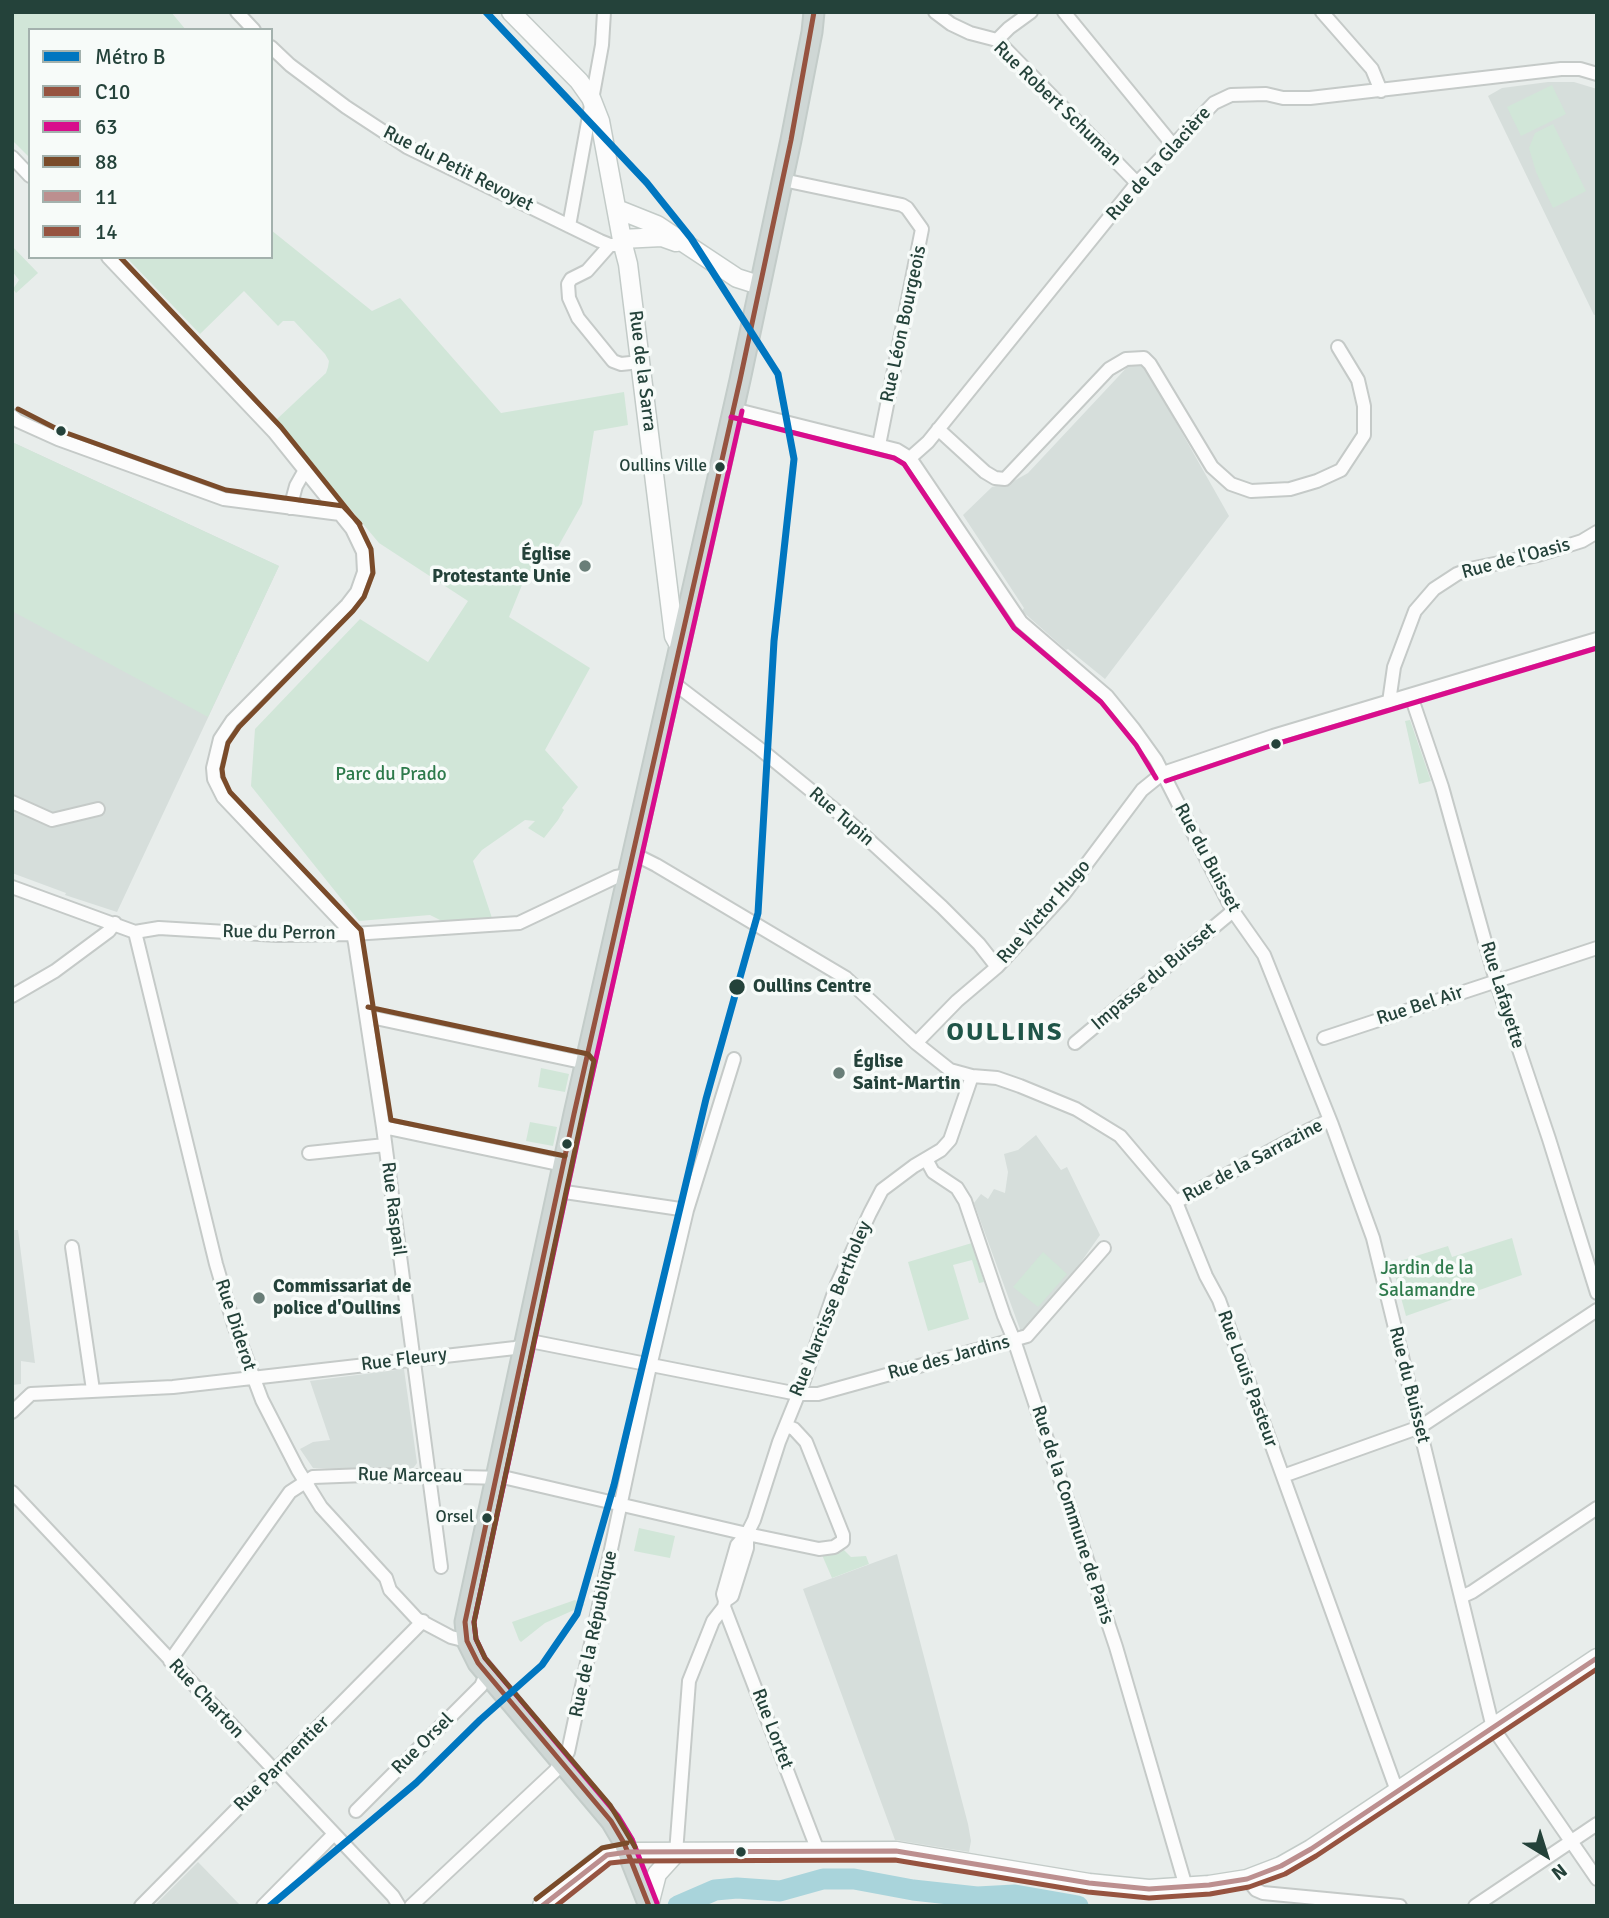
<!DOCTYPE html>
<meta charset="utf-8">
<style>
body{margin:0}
#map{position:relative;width:1609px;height:1918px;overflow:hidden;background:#e8edeb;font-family:Signika,sans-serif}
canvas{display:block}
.frame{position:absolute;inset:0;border:14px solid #24423a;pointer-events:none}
.legend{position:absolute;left:28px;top:28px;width:245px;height:231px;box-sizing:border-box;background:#f7fbf9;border:2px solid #a3b1ad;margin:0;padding:9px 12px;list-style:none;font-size:21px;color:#24423a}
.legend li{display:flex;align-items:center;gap:14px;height:35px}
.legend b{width:35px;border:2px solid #a3b1ad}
.north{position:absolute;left:1511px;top:1820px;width:70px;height:70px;-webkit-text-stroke:5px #f7fbf9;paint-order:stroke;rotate:142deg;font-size:19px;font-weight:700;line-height:28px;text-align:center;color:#24423a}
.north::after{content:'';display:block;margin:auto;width:24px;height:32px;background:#24423a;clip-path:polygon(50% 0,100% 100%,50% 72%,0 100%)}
</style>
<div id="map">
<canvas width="1609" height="1918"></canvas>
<div class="frame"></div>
<ul class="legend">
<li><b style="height:9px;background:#0076c0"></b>Métro B</li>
<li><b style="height:9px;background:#965340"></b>C10</li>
<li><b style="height:9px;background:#d80d8c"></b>63</li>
<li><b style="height:9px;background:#7a4b2a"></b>88</li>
<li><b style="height:9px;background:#bc8f8f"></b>11</li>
<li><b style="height:9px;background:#965340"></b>14</li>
</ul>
<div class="north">N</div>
</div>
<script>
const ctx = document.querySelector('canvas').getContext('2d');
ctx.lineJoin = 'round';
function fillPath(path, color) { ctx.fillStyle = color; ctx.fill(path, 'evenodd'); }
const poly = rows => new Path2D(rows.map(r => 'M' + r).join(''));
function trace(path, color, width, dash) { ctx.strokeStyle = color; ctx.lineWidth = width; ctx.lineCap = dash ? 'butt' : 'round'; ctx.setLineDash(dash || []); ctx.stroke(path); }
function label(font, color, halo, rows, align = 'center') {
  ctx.font = font + ' Signika,sans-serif'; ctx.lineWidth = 7; ctx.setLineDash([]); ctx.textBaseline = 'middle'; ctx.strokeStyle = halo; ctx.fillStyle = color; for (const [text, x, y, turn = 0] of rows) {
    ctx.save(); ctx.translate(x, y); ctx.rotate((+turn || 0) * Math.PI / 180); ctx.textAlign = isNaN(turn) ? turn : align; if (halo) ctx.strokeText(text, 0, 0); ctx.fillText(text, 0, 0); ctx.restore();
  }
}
const built = poly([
 [1548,82,1574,82,1597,89,1597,314,1594,315,1488,96,1502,88],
 [1131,363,1143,364,1229,516,1105,679,1068,649,1066,650,1022,611,1024,608,963,515,992,487,1012,482,1028,473],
 [12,442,279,566,117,912,65,895,66,893,12,873],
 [1036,1135,1061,1170,1067,1167,1100,1235,1074,1272,1021,1332,974,1203,981,1194,988,1199,994,1189,1005,1193,1008,1172,1004,1154,1018,1150],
 [12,1230,18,1230,35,1363,21,1361,21,1384,12,1385],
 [404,1369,417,1463,411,1471,313,1468,300,1449,313,1442,330,1440,310,1381],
 [897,1554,968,1824,971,1841,969,1852,895,1840,803,1589],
 [198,1862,241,1906,154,1906]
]);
const green = poly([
 [12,12,171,12,186,30,30,30,30,158,12,140],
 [1552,85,1566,114,1521,136,1507,107],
 [1553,124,1586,191,1553,208,1536,172,1529,148,1535,133],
 [271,230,372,311,400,298,501,413,624,392,628,425,594,431,582,504,555,552,526,575,509,617,590,668,545,750,578,787,562,808,564,810,558,820,544,838,528,828,535,821,525,820,482,850,473,861,492,918,444,922,430,915,359,921,251,786,255,729,360,619,428,662,468,601,379,543,276,420,326,373,328,367,329,361,325,354,294,321,283,321,278,326,244,291,200,334,126,257,271,257],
 [12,246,38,273,16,293,13,289,19,280,12,271],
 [12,442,279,566,208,717,12,611],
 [1410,720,1431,781,1419,784,1405,721],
 [541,1068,569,1074,565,1092,538,1087],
 [530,1122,557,1127,553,1146,526,1141],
 [1512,1238,1522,1275,1406,1316,1393,1268,1400,1261,1448,1246,1452,1257],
 [972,1243,984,1282,979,1283,972,1260,953,1265,969,1319,928,1331,908,1262],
 [1043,1252,1067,1274,1038,1307,1013,1287],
 [639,1528,675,1536,670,1558,634,1551],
 [842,1548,851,1557,866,1556,869,1564,832,1578,822,1555],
 [575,1600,585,1605,545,1623,521,1642,519,1640,512,1622]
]);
const river = poly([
 [678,1906,715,1890,737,1888,780,1891,823,1879,854,1879,913,1890,977,1897,1015,1895,1078,1906]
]);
const street = poly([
 [237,12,254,30],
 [935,12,951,24,970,33,997,40,1137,183],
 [1064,12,1172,144],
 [1322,12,1372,69,1381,91],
 [997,40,1009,28,1031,12],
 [271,47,290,65,346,107,407,147,600,241,610,245,623,245],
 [12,157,30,176],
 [783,180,902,205,907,208,922,229,879,445],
 [569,226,602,45,604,12],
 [610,245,587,271,571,279,568,284,569,298,578,318,613,361,621,364,640,362],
 [108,257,274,432,352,529,363,552,364,572,357,592,347,605,232,721,220,739,213,768,214,779,223,797,353,934,355,943,383,1127,441,1567],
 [733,409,897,450,910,458,1021,622,1107,696,1133,728,1156,760,1233,911,1264,955,1332,1125,1373,1238,1493,1728,1597,1879],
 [12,416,18,421,58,439,224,499,340,514],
 [938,429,985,472,995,478,1005,479,1109,369,1126,359,1144,358,1150,364,1212,467,1231,484,1251,491,1290,489,1317,481,1341,470,1364,435,1364,406,1358,380,1338,347],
 [910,458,928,442,1137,183,1214,103,1231,95,1266,94,1283,98,1310,98,1561,69,1580,69,1597,74],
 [290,508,296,486,305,470],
 [671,681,760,749,846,819,942,907,979,944,997,967],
 [1411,696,1442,787,1496,981,1549,1139,1597,1293],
 [1389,702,1394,667,1415,611,1434,589,1457,574,1470,569,1538,555,1582,541,1597,532],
 [12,802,52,820,98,809],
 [632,853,656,865,846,978,916,1043,950,1070,972,1076,997,1078,1020,1086,1076,1109,1120,1136,1176,1202,1206,1276,1219,1300,1397,1791],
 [12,887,135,932,159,928,277,935,353,934,519,923,616,877,628,875],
 [135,932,216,1264,234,1325,262,1400,298,1470,321,1507,386,1578,390,1590,417,1619,451,1637,467,1641],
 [12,996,55,971,109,931,115,923],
 [366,1016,586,1063],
 [1324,1038,1597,948],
 [916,1043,957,1001,997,967,1064,894,1142,790,1163,773,1273,736,1597,639],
 [1075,1043,1233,911],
 [383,1127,563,1165],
 [309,1153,385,1145],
 [926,1159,933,1172,957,1188,965,1201,1004,1316,1014,1340,1116,1647,1186,1887],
 [558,1191,687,1210],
 [1176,1202,1307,1131,1330,1120],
 [72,1247,93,1390],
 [12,1412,31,1394,173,1387,515,1348,535,1342,798,1394,818,1394,1027,1336,1104,1248],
 [1283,1476,1420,1427,1597,1310],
 [12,1492,393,1896,399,1906],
 [1461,1597,1472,1592,1597,1508],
 [725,1601,732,1596,747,1548,747,1534],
 [724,1607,818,1851],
 [170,1661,290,1492,313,1477,366,1475,507,1478,747,1534,819,1549,834,1547,843,1541,843,1535,806,1442,794,1429,787,1426],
 [356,1811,481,1686,486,1674],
 [676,1853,689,1681,713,1621,724,1607,725,1601,723,1594,737,1545,747,1534,754,1520,779,1442,803,1383,837,1284,870,1213,882,1190,914,1166,941,1150,950,1140,972,1076],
 [1247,1879,1256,1890,1263,1893,1400,1906],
 [141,1906,423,1621],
 [263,1906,334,1834],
 [411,1906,555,1771,568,1752,648,1375,687,1210,734,1059],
 [1475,1906,1597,1824]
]);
const secondary = poly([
 [511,12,579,81,591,98,600,121,623,245,628,264,674,636,680,647],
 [617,209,657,225,737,278,759,285],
 [622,239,662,237,676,242],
 [649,1905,657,1874,676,1853],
 [542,1906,596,1862,607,1855,628,1852,896,1851,1089,1883,1149,1889,1209,1885,1247,1879,1281,1866,1311,1849,1597,1658]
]);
const primary = poly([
 [649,1906,624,1843,611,1821,478,1663,467,1641,465,1622,574,1114,740,380,791,140,812,32,814,12]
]);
const bus1 = poly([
 [649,1906,624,1843,611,1821,478,1663,467,1641,465,1622,574,1114,740,380,791,140,814,12]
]);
const bus2 = poly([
 [731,417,894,458,904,464,1014,628,1101,702,1136,745,1156,778],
 [1166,781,1276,744,1597,648],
 [657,1903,632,1839,618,1816,485,1658,476,1639,474,1622,583,1116,742,411]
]);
const bus3 = poly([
 [120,257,281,427,359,524,371,549,373,573,364,597,353,611,239,727,228,743,222,769,223,777,230,792,361,930,391,1120,565,1156],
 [18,409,61,431,226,490,343,506,360,524],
 [368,1007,588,1054,594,1061,474,1622,476,1639,485,1658,610,1805,635,1847],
 [536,1899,602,1848,627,1843]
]);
const bus4 = poly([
 [542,1906,607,1855,628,1852,896,1851,1089,1883,1149,1889,1209,1885,1247,1879,1281,1866,1311,1849,1597,1658]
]);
const bus5 = poly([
 [556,1906,610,1863,629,1861,895,1860,1088,1892,1149,1898,1210,1894,1249,1887,1285,1874,1316,1856,1597,1669]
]);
const metro1 = poly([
 [270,1906,416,1783,480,1720,542,1665,577,1614,614,1485,706,1099,758,913,774,641,794,459,778,374,691,238,647,183,486,12]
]);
const markers = [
 [61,431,6,"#24423a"],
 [720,467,6,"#24423a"],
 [585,566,7,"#697e78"],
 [1276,744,6,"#24423a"],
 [737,987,9,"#24423a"],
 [839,1073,7,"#697e78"],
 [567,1144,6,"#24423a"],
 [259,1298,7,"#697e78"],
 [487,1518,6,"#24423a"],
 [741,1852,6,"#24423a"]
];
const busNames = [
 ["Oullins Ville",707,467],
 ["Orsel",474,1518]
];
const streetNames = [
 ["Rue Robert Schuman",1057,104,44],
 ["Rue de la Glacière",1159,164,-48],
 ["Rue du Petit Revoyet",458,169,27],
 ["Rue Léon Bourgeois",904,324,-78],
 ["Rue de la Sarra",642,371,83],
 ["Rue de l'Oasis",1516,559,-15],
 ["Rue Tupin",841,817,41],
 ["Rue du Buisset",1207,858,62],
 ["Rue Victor Hugo",1044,912,-49],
 ["Rue du Perron",279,933,1],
 ["Impasse du Buisset",1154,977,-40],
 ["Rue Lafayette",1502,995,73],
 ["Rue Bel Air",1420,1006,-18],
 ["Rue de la Sarrazine",1253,1161,-28],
 ["Rue Raspail",393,1209,83],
 ["Rue Narcisse Bertholey",831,1309,-68],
 ["Rue Diderot",235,1325,72],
 ["Rue des Jardins",949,1358,-15],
 ["Rue Fleury",404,1360,-7],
 ["Rue Louis Pasteur",1247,1379,70],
 ["Rue du Buisset",1409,1385,76],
 ["Rue Marceau",410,1476,1],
 ["Rue de la Commune de Paris",1072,1515,72],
 ["Rue de la République",594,1634,-78],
 ["Rue Charton",206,1699,47],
 ["Rue Lortet",772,1729,69],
 ["Rue Orsel",423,1744,-45],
 ["Rue Parmentier",282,1764,-45]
];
const poiNames = [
 ["Église",571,555,"right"],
 ["Protestante Unie",571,577,"right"],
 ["Église",853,1062],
 ["Saint-Martin",853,1084],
 ["Commissariat de",273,1287],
 ["police d'Oullins",273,1309]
];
const parkNames = [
 ["Parc du Prado",391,775],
 ["Jardin de la",1427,1269],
 ["Salamandre",1427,1291]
];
const stopNames = [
 ["Oullins Centre",753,987]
];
const districtNames = [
 ["OULLINS",1005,1033]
];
fillPath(built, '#d6dedb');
fillPath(green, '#d1e6d8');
trace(river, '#a9d4db', 21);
trace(street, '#c5cac8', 16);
trace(secondary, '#c3cbc8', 21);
trace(primary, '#c3ccc9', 23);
trace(street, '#fcfcfc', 12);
trace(secondary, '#fcfcfc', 18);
trace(primary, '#cfd7d5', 19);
trace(bus1, '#965340', 5);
trace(bus2, '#d80d8c', 5);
trace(bus3, '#7a4b2a', 5);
trace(bus4, '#bc8f8f', 5);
trace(bus5, '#965340', 5);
trace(metro1, '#0076c0', 7);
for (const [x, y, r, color] of markers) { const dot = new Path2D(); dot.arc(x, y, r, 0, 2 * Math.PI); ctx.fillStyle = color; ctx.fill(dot); trace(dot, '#f7fbf9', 2.5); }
label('17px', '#24423a', '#f7fbf9', busNames, 'right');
label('19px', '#24423a', '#f7fbf9', streetNames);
label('bold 19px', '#24423a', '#f7fbf9', poiNames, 'left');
label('19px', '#2d7a4b', '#f7fbf9', parkNames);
label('bold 19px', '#24423a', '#f7fbf9', stopNames, 'left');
ctx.letterSpacing = '2px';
label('bold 26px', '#1f5548', '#f7fbf9', districtNames);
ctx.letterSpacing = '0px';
</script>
